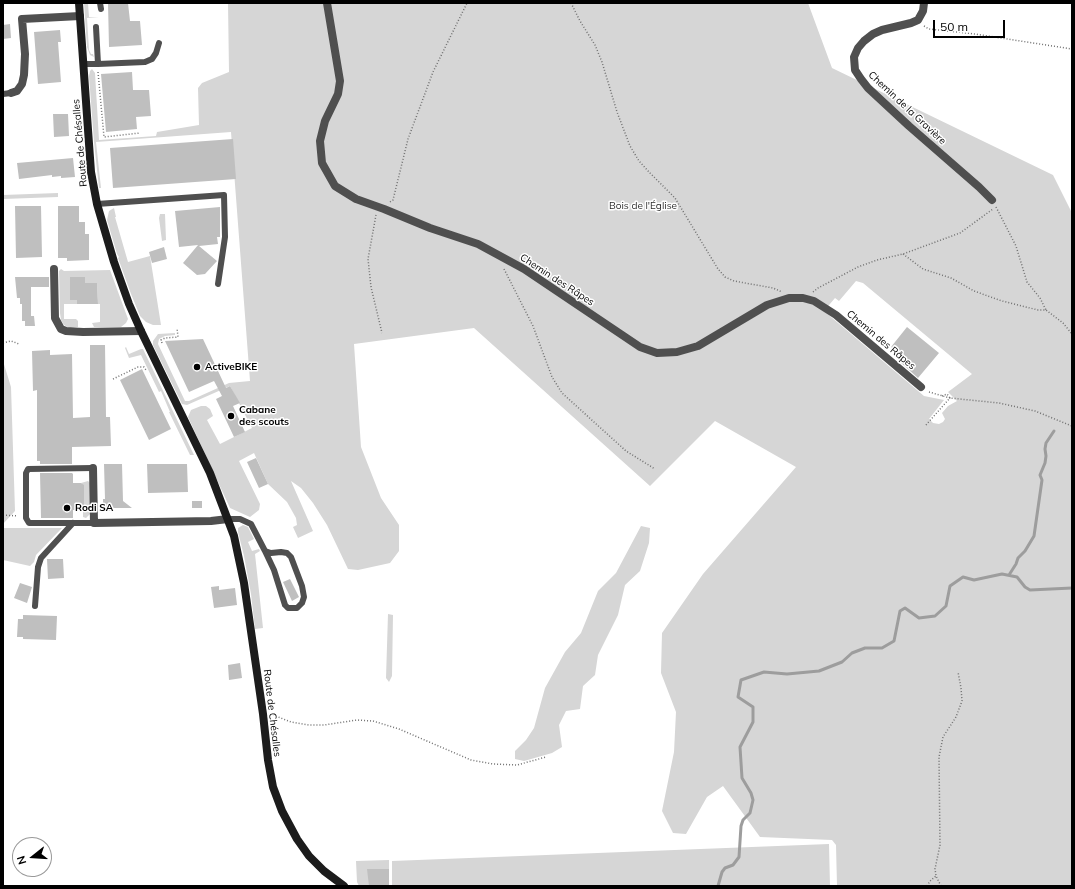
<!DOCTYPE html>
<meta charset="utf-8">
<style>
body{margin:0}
#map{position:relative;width:1075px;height:889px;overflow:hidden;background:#fff;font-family:Mulish,sans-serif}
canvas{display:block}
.frame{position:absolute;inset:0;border:4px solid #000;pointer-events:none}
.north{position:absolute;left:12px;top:837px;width:40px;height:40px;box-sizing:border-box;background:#fff;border:1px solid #999;border-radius:50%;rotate:253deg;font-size:11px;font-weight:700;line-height:16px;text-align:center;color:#000}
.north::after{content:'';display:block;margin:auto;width:14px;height:18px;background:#000;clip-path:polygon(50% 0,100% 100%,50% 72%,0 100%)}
.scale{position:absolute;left:933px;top:20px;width:72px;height:18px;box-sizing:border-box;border:2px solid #000;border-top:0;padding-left:5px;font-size:12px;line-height:14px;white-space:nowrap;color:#000;-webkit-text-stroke:3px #fff;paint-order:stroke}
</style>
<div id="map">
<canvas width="1075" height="889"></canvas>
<div class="frame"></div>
<div class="north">N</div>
<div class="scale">50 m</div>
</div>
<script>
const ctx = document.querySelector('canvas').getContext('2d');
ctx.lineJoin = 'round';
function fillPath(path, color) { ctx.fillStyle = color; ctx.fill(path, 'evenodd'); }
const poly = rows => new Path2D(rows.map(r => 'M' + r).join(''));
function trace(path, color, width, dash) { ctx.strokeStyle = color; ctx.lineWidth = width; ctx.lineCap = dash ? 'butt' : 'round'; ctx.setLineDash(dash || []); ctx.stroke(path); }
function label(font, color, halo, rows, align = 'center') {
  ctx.font = font + ' Mulish,sans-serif'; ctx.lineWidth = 3; ctx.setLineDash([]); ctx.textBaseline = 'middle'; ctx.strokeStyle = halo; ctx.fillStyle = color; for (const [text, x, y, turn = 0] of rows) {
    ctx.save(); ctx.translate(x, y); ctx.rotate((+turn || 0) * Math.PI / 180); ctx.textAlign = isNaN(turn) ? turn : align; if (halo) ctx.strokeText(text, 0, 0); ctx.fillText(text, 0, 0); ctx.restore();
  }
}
const green = poly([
 [84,3,88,3,89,17,99,17,87,18,89,50,91,54,93,54,94,57,90,55,87,47],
 [228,3,808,3,832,68,1053,175,1072,213,1072,886,837,886,836,845,832,840,760,837,723,786,707,797,686,834,673,833,662,811,674,752,676,712,661,673,662,633,703,574,796,467,715,421,650,486,474,328,354,344,361,447,381,498,399,525,399,551,390,563,358,570,348,569,327,525,313,503,301,488,291,481,313,531,298,538,293,527,297,525,296,518,287,502,268,484,254,453,239,461,260,504,259,510,250,517,230,508,188,417,191,410,201,406,206,406,210,409,213,416,207,420,220,444,252,428,230,386,187,405,182,404,153,345,153,341,158,334,175,333,175,335,165,336,159,339,158,344,185,401,189,401,229,383,250,381,231,132,96,142,101,188,99,188,94,142,89,76,90,71,92,69,95,73,99,140,156,136,157,132,199,125,198,88,202,83,229,72],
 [856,281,863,283,972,374,948,392,957,401,948,406,942,413,945,419,943,422,939,424,933,423,929,419,944,400,924,396,824,311,835,298,839,301],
 [58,193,58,197,3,199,3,195],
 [114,208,116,217,115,217,128,262,150,256,161,325,153,325,146,322,140,316,131,294,118,258,119,257,117,254,107,220,109,211],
 [160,214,165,214,166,240,162,241,159,218],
 [61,269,64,271,110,270,128,319,126,323,121,327,94,327,92,323,100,322,100,304,98,304,97,283,85,283,85,277,70,278,70,300,77,300,77,304,64,304,64,319,76,319,78,321,78,327,69,328,64,325,61,320,60,313,59,271],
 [126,347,129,354,141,349,143,349,194,455,190,455,169,412,170,412,161,391,159,392,141,355,129,358,125,348],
 [3,361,11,387,15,511,3,524],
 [88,481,90,483,90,514,86,518,83,517,83,510,81,510,84,507,84,486,81,483],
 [243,525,248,527,254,539,248,542,252,551,259,549,260,551,255,554,263,628,255,629,251,594,244,556,238,532,238,528],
 [641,526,650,528,649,543,640,571,625,585,618,615,598,655,595,675,583,686,580,709,566,711,559,725,562,747,552,753,524,761,515,759,515,751,526,740,534,728,545,688,565,652,581,633,598,591,616,573],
 [3,528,62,528,36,555,34,562,30,566,3,560],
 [388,614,393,615,392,676,389,682,386,678],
 [829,844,830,886,392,886,392,861],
 [389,860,389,886,359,886,357,882,356,861]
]);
const stream = poly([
 [1009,575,1016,564,1018,558,1025,551,1034,536,1042,480,1040,475,1045,463,1046,456,1045,449,1046,443,1054,431],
 [718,886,722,872,725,868,733,865,739,857,741,826,743,820,750,813,753,800,751,793,742,778,740,747,753,722,753,707,738,697,741,680,764,672,787,674,819,671,842,662,852,653,865,648,882,648,894,641,900,611,905,608,919,618,935,616,946,606,950,586,963,577,974,580,1002,574,1017,577,1025,587,1030,590,1072,588]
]);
const building = poly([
 [108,3,128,3,130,21,140,21,142,45,109,47],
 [10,24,11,38,3,39,3,25],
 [60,30,61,42,58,42,61,82,38,84,34,32],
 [132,72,133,90,149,90,151,116,136,117,137,129,106,132,101,74],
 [53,114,68,114,69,136,54,137],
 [233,139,236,179,113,188,110,148],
 [73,158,75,177,61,178,61,176,52,177,52,175,19,179,17,163],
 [15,206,41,206,42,257,16,258],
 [58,206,79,206,79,222,85,222,85,234,89,234,89,260,67,261,67,258,58,258],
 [220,207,220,237,217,237,218,244,199,246,217,261,205,274,197,275,183,263,198,245,179,247,175,211],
 [164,247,167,259,152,263,149,252],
 [15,277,49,277,49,287,31,287,31,316,34,316,35,326,25,326,25,321,22,321,22,304,20,304,20,298,17,298],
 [70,277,85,277,85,283,97,283,98,304,77,304,77,300,70,300],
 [907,327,939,353,918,378,899,361,903,357,891,347],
 [203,339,226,388,230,386,240,403,233,406,245,432,234,437,216,399,222,396,214,381,189,392,165,341],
 [90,345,105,345,106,417,110,417,111,446,72,447,72,464,40,464,40,461,37,461,37,390,33,391,32,351,50,350,50,355,72,354,73,418,90,417],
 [142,369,171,429,149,440,120,380],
 [256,458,268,484,259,488,247,462],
 [104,464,122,464,123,501,132,508,113,508,113,511,103,511,103,499,105,499],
 [147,464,187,464,188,492,148,493],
 [40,473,72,473,73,474,73,483,81,483,84,485,84,507,81,510,73,510,73,518,41,518],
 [192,501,202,501,202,508,192,508],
 [47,559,63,559,64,578,48,579],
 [290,579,299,597,292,601,283,582],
 [20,583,32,587,27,603,14,598],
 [219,586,219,590,235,588,237,605,214,608,211,587],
 [23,615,57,616,56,640,23,639,23,637,17,637,18,619,23,619],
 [240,663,242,678,229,680,228,665],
 [367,869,389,869,389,886,369,886]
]);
const path = poly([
 [571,3,580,21,595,45,602,62,617,112,630,146,639,161,650,173,675,198,718,269,725,277,734,281,773,288,782,292],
 [924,26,929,29,975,34,1072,49],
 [98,72,104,137,140,133],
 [390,202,393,200,408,139,433,72,467,3],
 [996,207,1016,246,1027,282,1040,298,1046,310],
 [376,215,368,259,371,287,382,333],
 [3,236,6,236],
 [903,254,923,269,951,278,974,291,1002,301,1038,310,1046,310,1063,323,1072,334],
 [504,269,533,326,552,377,562,393,626,451,655,469],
 [813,292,818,288,858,267,877,260,903,254,960,233,993,209],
 [3,343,11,341,19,344],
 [162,343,161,340,165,338,178,337,177,328],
 [113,379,138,367,144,367,146,370],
 [942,396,947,394,950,398,999,403,1035,411,1072,426],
 [926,425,950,398,929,392],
 [3,515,18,516],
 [273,715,291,722,309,725,324,725,357,720,373,721,399,729,471,760,493,764,517,765,546,757],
 [927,886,930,881,936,876],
 [941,886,936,876,935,869,940,845,939,757,943,737,956,717,962,701,961,688,958,672]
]);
const lane = poly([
 [100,3,101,9],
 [96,27,98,64,145,62,152,59,156,53,159,43],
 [84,64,98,64],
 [3,94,11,93],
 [97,204,224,195,225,237,218,284],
 [93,468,28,469,26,473,26,518,29,523,94,523],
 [228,519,240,519,251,524,265,551],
 [265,551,271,553,281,552,287,553,291,557,302,586,304,597,302,603,297,608,288,608,285,605,274,570,265,551],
 [35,606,38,567,41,558,73,523]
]);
const street = poly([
 [327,3,340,81,338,94,325,121,320,141,322,163,335,186,356,199,384,209,430,228,478,244,524,269,640,347,657,353,677,352,698,346,767,305,789,298,803,298,814,301,836,315,921,387],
 [924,3,923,11,918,20,911,23,882,30,873,34,864,41,858,48,854,57,855,70,861,79,868,88,909,126,979,187,992,200],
 [11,93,17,91,22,84,24,75,25,54,22,19,80,16],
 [54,269,55,318,61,329,66,331,83,332,141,331],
 [93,468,94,523,211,521,228,519]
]);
const secondary = poly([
 [79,3,91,172,97,204,114,262,129,304,141,331,210,473,234,536,244,583,263,714,268,760,273,787,282,811,297,839,309,856,324,871,344,886]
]);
const markers = [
 [197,367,4,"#000"],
 [231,416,4,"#000"],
 [67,508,4,"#000"]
];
const streetNames = [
 ["Chemin de la Gravière",907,108,43],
 ["Route de Chésalles",80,143,-95],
 ["Chemin des Râpes",557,280,33],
 ["Chemin des Râpes",881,340,40],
 ["Route de Chésalles",272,713,83]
];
const parkNames = [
 ["Bois de l'Église",643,206]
];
const poiNames = [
 ["ActiveBIKE",205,367],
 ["Cabane",239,410],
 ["des scouts",239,422],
 ["Rodi SA",75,508]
];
fillPath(green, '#d6d6d6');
trace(stream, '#9d9d9d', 3);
fillPath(building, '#bfbfbf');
trace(path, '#717171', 1.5, [1, 2]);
trace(lane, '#4f4f4f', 6);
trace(street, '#4f4f4f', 8);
trace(secondary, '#1c1c1c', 8);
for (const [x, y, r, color] of markers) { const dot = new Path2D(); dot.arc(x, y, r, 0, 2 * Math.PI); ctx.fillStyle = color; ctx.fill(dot); trace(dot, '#fff', 1.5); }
label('10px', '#000', '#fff', streetNames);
label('10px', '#2d2d2d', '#fff', parkNames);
label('bold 10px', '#000', '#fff', poiNames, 'left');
</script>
